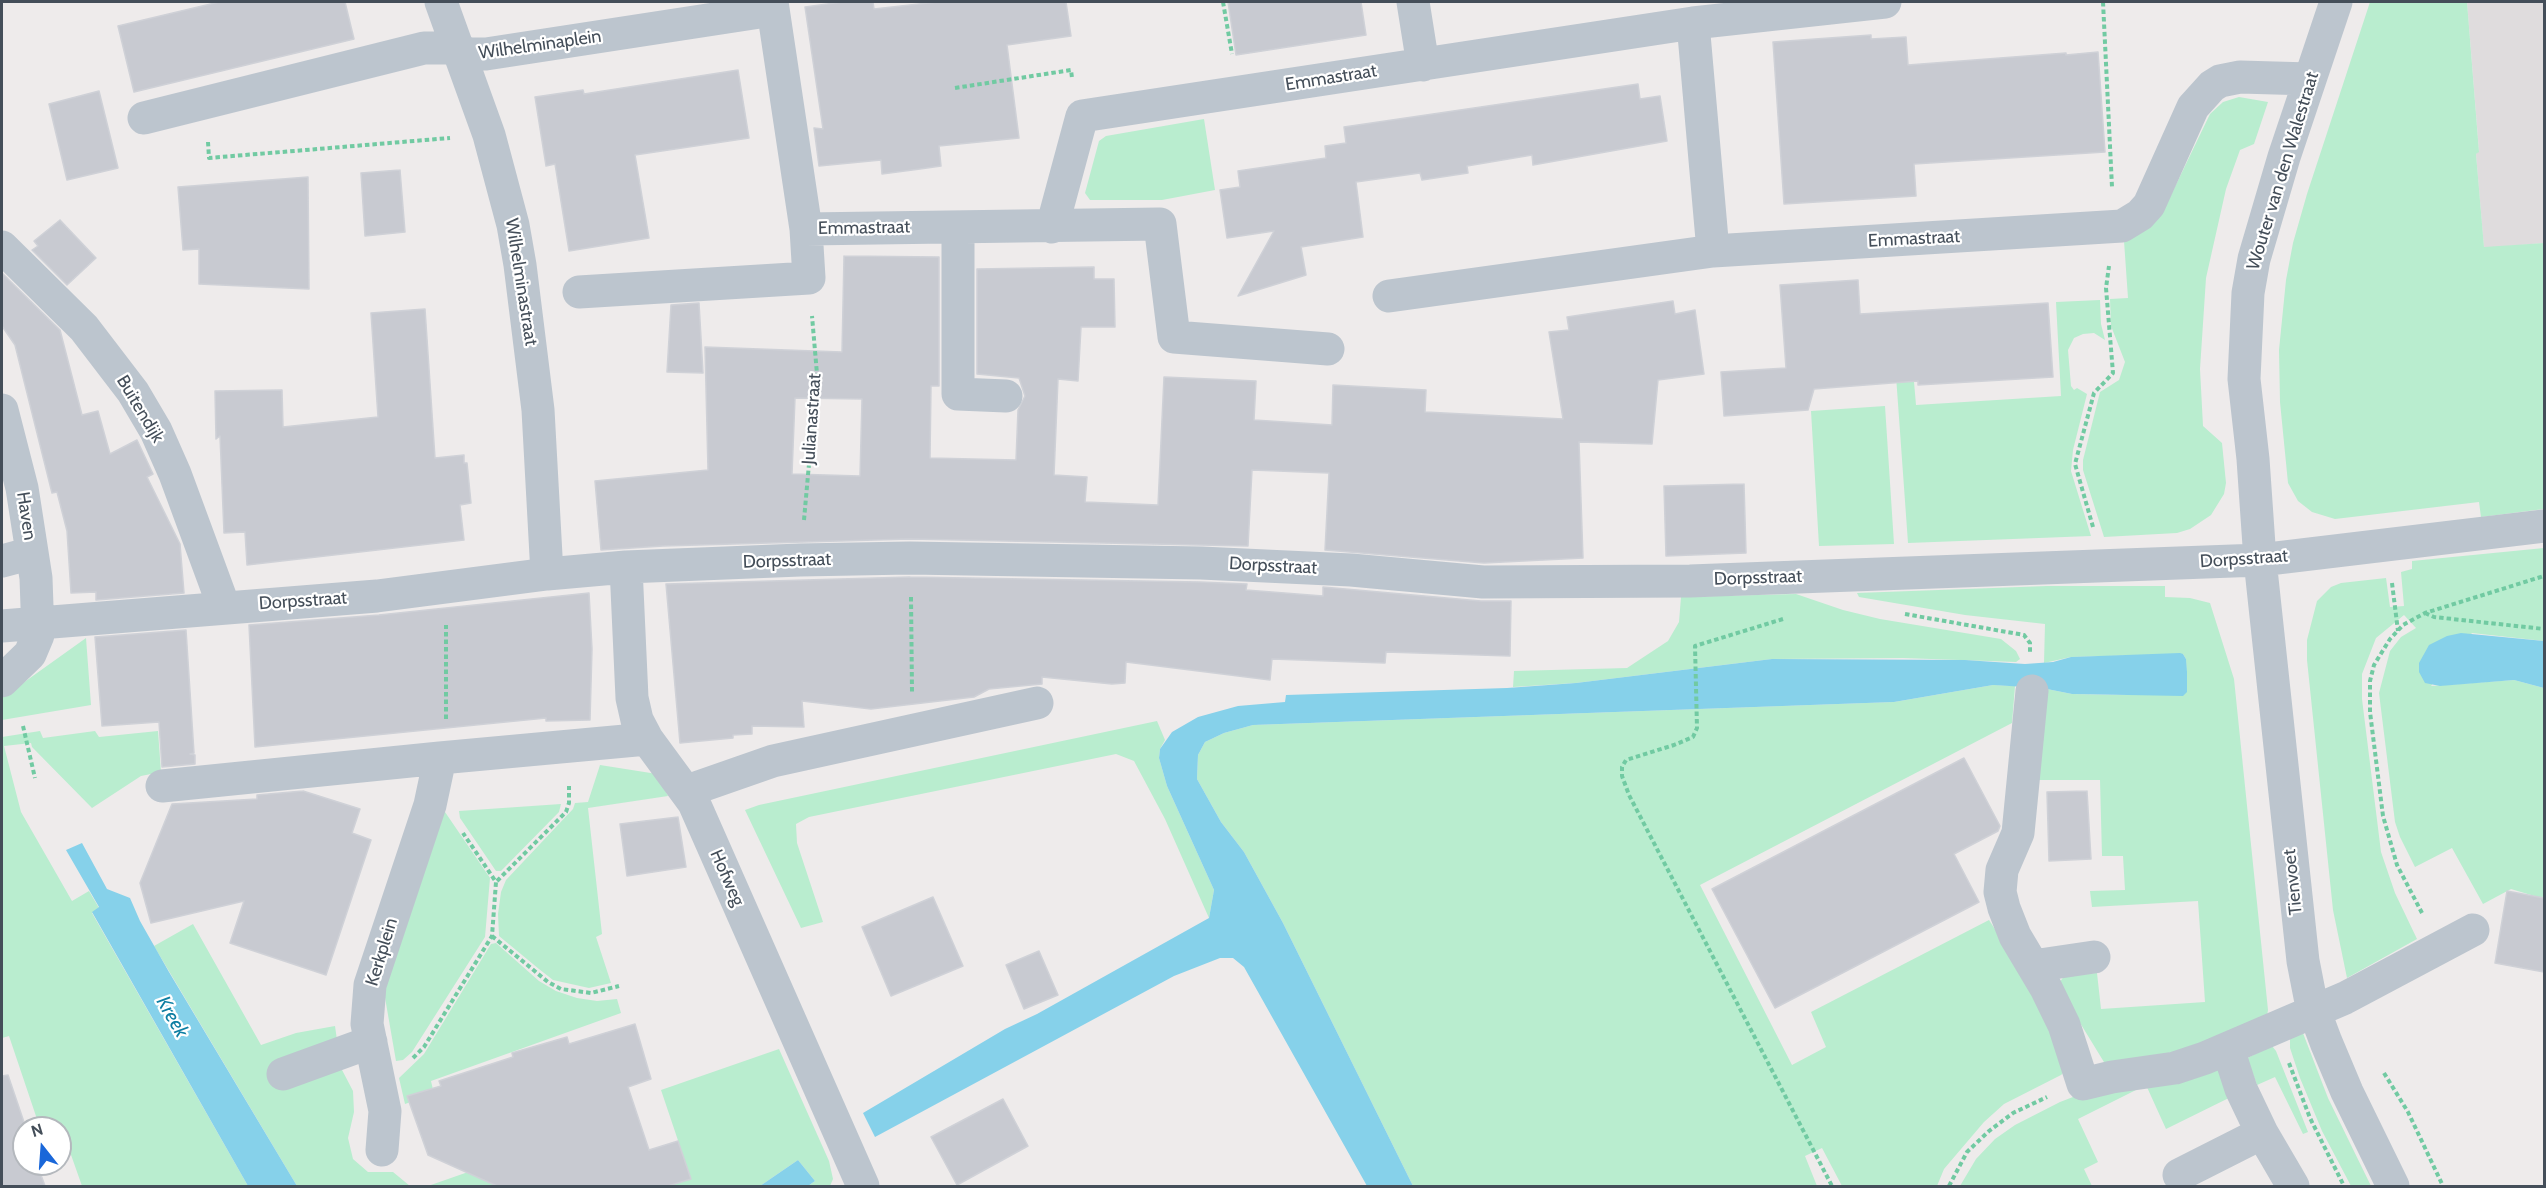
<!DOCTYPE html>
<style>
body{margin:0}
#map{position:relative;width:2546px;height:1188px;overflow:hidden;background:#eeebeb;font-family:Cabin,sans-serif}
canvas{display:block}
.frame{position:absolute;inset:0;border:3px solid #444e59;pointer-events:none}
.north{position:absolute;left:12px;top:1116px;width:60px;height:60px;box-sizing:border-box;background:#fff;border:2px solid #b4b8bd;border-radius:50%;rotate:343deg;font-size:16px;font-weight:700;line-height:24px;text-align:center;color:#444e59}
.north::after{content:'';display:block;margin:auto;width:21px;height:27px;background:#1a67d9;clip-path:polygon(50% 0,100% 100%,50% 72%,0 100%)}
</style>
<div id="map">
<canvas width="2546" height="1188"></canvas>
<div class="frame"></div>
<div class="north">N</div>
</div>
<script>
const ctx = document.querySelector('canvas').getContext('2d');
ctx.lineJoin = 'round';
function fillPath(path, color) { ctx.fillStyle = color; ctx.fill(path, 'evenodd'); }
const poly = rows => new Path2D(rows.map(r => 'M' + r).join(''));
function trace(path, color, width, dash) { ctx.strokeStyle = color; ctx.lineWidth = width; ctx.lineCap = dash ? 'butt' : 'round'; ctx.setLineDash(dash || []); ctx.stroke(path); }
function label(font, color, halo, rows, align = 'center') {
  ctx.font = font + ' Cabin,sans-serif'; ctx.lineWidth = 4.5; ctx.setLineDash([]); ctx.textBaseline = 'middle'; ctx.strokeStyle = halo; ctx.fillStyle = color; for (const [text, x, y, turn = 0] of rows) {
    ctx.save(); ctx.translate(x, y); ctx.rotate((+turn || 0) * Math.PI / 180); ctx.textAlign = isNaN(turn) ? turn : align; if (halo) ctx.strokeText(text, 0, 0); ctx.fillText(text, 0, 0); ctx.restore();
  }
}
const education = poly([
 [2467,2,2544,2,2544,243,2484,248,2476,154,2479,151]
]);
const green = poly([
 [2370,2,2467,2,2479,152,2476,154,2484,247,2544,243,2544,509,2481,517,2479,502,2335,519,2312,512,2298,501,2288,483,2280,402,2279,350,2286,280,2293,243,2307,194],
 [2239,97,2268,102,2254,144,2240,150,2226,189,2206,278,2200,369,2203,426,2222,443,2226,483,2224,494,2211,515,2190,529,2177,533,2104,537,2083,470,2083,460,2100,392,2119,380,2125,362,2111,326,2110,299,2128,298,2124,241,2171,195,2210,114,2223,102],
 [1204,119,1215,190,1162,200,1090,200,1085,193,1099,141,1106,136],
 [2100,300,2101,324,2105,340,2094,333,2083,334,2074,338,2068,350,2071,386,2074,390,2077,388,2087,394,2073,450,2071,471,2091,536,1908,543,1894,348,1911,347,1916,405,2061,396,2056,302],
 [1885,406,1894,544,1819,546,1811,411],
 [2544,548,2544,641,2472,633,2431,686,2514,680,2544,688,2544,896,2541,898,2511,889,2483,904,2452,848,2415,867,2400,837,2395,822,2379,693,2390,651,2401,637,2416,628,2404,615,2376,638,2362,674,2362,699,2381,852,2395,893,2417,939,2347,978,2333,910,2307,660,2307,640,2317,601,2331,587,2341,583,2386,578,2390,607,2404,606,2401,572,2412,569,2412,561],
 [2047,586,2165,586,2165,597,2190,598,2210,603,2234,679,2268,1010,2267,1016,2204,1045,2107,1067,2063,995,2059,983,2065,975,2097,973,2101,1009,2205,1002,2198,901,2092,907,2090,891,2125,890,2123,856,2102,856,2100,780,2037,780,2042,688,2072,694,2120,695,2187,692,2186,659,2183,654,2071,657,2044,663,2045,624,1965,615,1859,597,1857,593],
 [1796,594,1843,610,1880,619,2001,639,2016,651,2020,659,2016,662,1903,658,1772,659,1576,683,1513,687,1514,671,1627,668,1668,641,1679,622,1681,597],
 [86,638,91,705,2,720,2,698],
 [1993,685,2015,686,2012,723,1700,885,1792,1065,1826,1047,1811,1012,1989,920,2043,1003,2066,1070,2061,1075,2004,1104,1984,1122,1944,1169,1937,1186,1842,1186,1822,1148,1805,1156,1817,1186,1413,1186,1283,923,1244,852,1221,822,1197,779,1198,755,1205,742,1224,733,1253,725,1894,702],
 [1157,721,1165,740,1160,749,1159,758,1167,786,1214,890,1209,918,1165,819,1134,761,1116,754,809,817,796,824,797,843,823,922,801,928,745,810,759,805],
 [40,731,43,738,95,731,99,737,158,731,161,772,141,776,92,808,32,747,31,743,4,746,21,812,72,901,89,891,99,908,92,913,248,1186,82,1186,64,1135,60,1136,60,1128,40,1128,9,1036,2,1038,2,737],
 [600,765,657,774,668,796,588,808,602,934,596,937,611,983,589,988,553,980,539,969,499,936,498,914,501,892,506,880,573,809,575,803,588,802],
 [561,804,559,812,501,871,496,871,460,818,459,811],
 [443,812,445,812,490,878,485,937,412,1052,403,1060,396,1061,383,986],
 [193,924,261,1045,296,1033,335,1026,341,1068,353,1091,354,1112,348,1138,353,1159,368,1172,393,1172,410,1186,297,1186,154,946],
 [496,943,539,981,556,991,577,998,597,1001,617,999,621,1013,431,1081,434,1094,405,1104,399,1078,424,1054,491,944],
 [2301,1028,2328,1098,2371,1186,2351,1186,2322,1131,2300,1078,2290,1048,2290,1039],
 [2272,1046,2276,1051,2308,1132,2303,1134,2275,1077,2257,1085,2247,1058],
 [779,1049,829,1161,833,1179,830,1186,808,1186,815,1181,798,1160,760,1186,668,1186,691,1179,661,1090],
 [2214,1066,2239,1093,2166,1129,2146,1085,2078,1119,2098,1162,2084,1169,2092,1186,1960,1186,1976,1159,1995,1139,2015,1125,2060,1102,2073,1097],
 [511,1157,521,1186,428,1186]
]);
const water = poly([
 [2461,633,2544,641,2544,688,2514,680,2440,686,2425,683,2419,672,2419,663,2429,645,2447,636],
 [2180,653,2183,654,2186,659,2187,672,2187,692,2183,696,2072,694,2042,688,1993,685,1894,702,1253,725,1224,733,1205,742,1198,755,1197,779,1221,822,1244,852,1283,923,1413,1186,1367,1186,1244,967,1233,958,1220,958,1174,976,875,1137,863,1113,1005,1029,1037,1014,1209,918,1214,890,1167,786,1159,758,1160,749,1172,732,1198,717,1238,706,1285,702,1286,695,1507,688,1576,683,1772,659,1965,660,2025,664,2053,662,2071,657],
 [82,843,107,889,130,898,140,921,169,972,297,1186,248,1186,92,912,99,907,66,850],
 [798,1160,815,1181,808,1186,760,1186]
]);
const building = poly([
 [219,2,345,2,354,39,134,92,118,26,219,2],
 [842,2,873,2,874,9,937,2,1066,2,1071,36,1007,45,1019,138,939,146,941,166,920,169,882,174,881,160,819,166,814,128,823,129,805,7,842,2],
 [1228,2,1361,2,1366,35,1236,55,1228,2],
 [1871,35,1871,39,1906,37,1908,65,2066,53,2066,55,2098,52,2105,152,1914,164,1916,196,1784,204,1773,42,1871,35],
 [738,70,749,138,635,155,649,238,569,251,555,164,546,166,535,97,583,90,584,94,738,70],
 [1638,84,1640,99,1660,96,1667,141,1533,165,1532,155,1467,166,1468,173,1422,180,1420,173,1356,182,1363,237,1301,247,1306,275,1238,296,1274,231,1227,238,1220,190,1240,187,1238,171,1326,158,1325,146,1346,143,1344,127,1638,84],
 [99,91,118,168,67,180,49,104,99,91],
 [400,170,405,232,365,236,361,173,400,170],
 [308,177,309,289,199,284,199,249,183,250,178,187,308,177],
 [60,220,96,258,67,285,32,250,38,246,34,241,60,220],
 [844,256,939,257,939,386,931,386,930,458,1016,460,1018,410,1025,396,1019,378,977,374,977,269,1094,267,1094,279,1114,279,1115,327,1081,327,1078,381,1058,379,1054,475,1087,477,1085,502,1158,505,1164,377,1256,381,1254,420,1332,425,1333,385,1426,390,1425,412,1563,419,1549,332,1569,330,1567,317,1673,301,1675,314,1695,310,1704,374,1658,380,1652,444,1579,442,1583,558,1484,563,1325,550,1329,473,1252,470,1248,546,910,539,663,546,601,550,595,481,708,470,705,347,842,352,844,256],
 [795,398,862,399,860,476,792,474,795,398],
 [2,273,60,330,82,415,98,411,110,454,137,440,153,474,147,477,180,544,184,593,96,600,96,592,71,593,67,531,57,492,52,493,15,345,2,326,2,273],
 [1858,280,1860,314,2048,303,2053,377,1918,385,1918,381,1814,389,1808,410,1724,416,1721,372,1786,368,1780,285,1858,280],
 [699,303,703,373,667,372,671,305,699,303],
 [425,309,435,458,464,455,464,463,467,463,471,503,460,505,464,540,247,565,245,532,224,533,220,436,216,439,215,391,282,390,283,427,378,417,371,313,425,309],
 [1744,484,1746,553,1666,556,1664,486,1744,484],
 [910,577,1200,582,1247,584,1246,590,1323,596,1323,587,1481,601,1511,601,1510,656,1386,652,1385,663,1272,659,1270,680,1126,662,1125,683,1112,684,1042,677,1042,684,989,689,974,697,871,709,802,701,804,727,752,726,752,734,733,735,733,738,680,743,666,584,910,577],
 [589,593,592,649,590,720,546,721,546,718,255,747,249,625,379,615,589,593],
 [186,630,194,753,190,754,195,755,195,764,162,767,159,722,102,726,95,637,186,630],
 [1964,758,2000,826,1998,831,1954,854,1979,902,1775,1008,1712,889,1964,758],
 [303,791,360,809,352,833,371,840,326,975,230,943,244,901,151,923,140,883,172,804,257,799,257,795,303,791],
 [2087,791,2091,859,2049,861,2047,792,2087,791],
 [678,817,686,867,627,876,620,824,678,817],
 [2507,891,2544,898,2544,972,2495,963,2507,891],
 [933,897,963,966,891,996,862,927,933,897],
 [1039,951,1058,995,1024,1009,1006,965,1039,951],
 [635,1024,651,1079,628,1087,649,1150,678,1141,691,1179,668,1186,497,1186,428,1155,407,1096,441,1086,439,1081,513,1057,512,1053,567,1037,569,1044,635,1024],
 [8,1075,26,1128,24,1164,37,1164,45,1186,2,1186,2,1076,8,1075],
 [1003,1099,1028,1146,957,1185,931,1137,1003,1099]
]);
const path = poly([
 [1223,2,1232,54],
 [2103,2,2112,187],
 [955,88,1071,70,1072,78],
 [208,142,209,158,450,138],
 [804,520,817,374,812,316],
 [2093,527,2075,464,2094,393,2113,373,2106,288,2109,266],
 [2392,583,2398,631],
 [911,597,912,692],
 [2425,613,2434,617,2544,629],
 [1905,614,2024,635,2030,643,2030,652],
 [1783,619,1695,646,1697,728,1693,737,1674,745,1626,760,1622,767,1622,776,1629,795,1832,1186],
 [446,719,446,625],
 [23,726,35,778],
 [497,881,566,812,569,803,569,786],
 [2422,913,2397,865,2383,816,2370,712,2370,681,2374,665,2390,639,2403,625,2425,613,2544,576],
 [492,936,548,982,561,989,591,993,619,986],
 [413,1058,424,1047,492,936,496,882,463,833],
 [2289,1063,2310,1118,2344,1186],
 [2384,1073,2408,1112,2443,1186],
 [1949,1186,1967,1152,1989,1131,2013,1113,2047,1097]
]);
const minor = poly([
 [441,2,489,135,513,225,520,265,538,410,547,574],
 [1413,2,1423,65],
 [2336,2,2284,157,2254,259,2248,293,2244,379,2253,459,2260,560,2303,961,2311,1002,2326,1042,2347,1092,2393,1186],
 [1693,23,1885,2],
 [144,118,424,48,448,48,470,54,486,54,773,10],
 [1052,227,1082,116,1693,23,1713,251],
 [958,228,958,394,1006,396],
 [806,229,1160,224,1174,337,1328,349],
 [2,247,84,328,133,392,156,431,175,474,224,607],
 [579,292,809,278,806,229,772,2],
 [1389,296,1713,251,2122,226,2140,215,2149,205,2193,107,2212,86,2220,81,2240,77,2310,79],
 [2,410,22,488,36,578,38,635,30,654,2,681],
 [2,561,32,553],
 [626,567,632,698,637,720,647,739,694,803,863,1186],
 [2,626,377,596,547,574,626,567,800,560,910,558,1201,563,1351,570,1483,582,1690,581,2260,560,2544,526],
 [2032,691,2018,833,2002,870,2000,892,2004,908,2015,936,2046,988,2064,1025,2083,1084,2112,1077,2175,1068,2205,1058,2345,998,2473,930],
 [162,786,440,758],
 [687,791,773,761,1037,703],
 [2033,966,2094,957],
 [2228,1049,2241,1089,2262,1133],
 [283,1074,371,1042],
 [382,1150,385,1111,367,1024,370,985,430,805,440,758,647,739],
 [2179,1175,2262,1133,2293,1186]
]);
const streetNames = [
 ["Wilhelminaplein",540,45,-8],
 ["Emmastraat",1331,78,-9],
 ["Wouter van den Walestraat",2283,171,-73],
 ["Emmastraat",864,228,-1],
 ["Emmastraat",1914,239,-3],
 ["Wilhelminastraat",521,282,81],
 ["Buitendijk",140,409,59],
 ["Julianastraat",812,419,-86],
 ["Haven",26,516,81],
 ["Dorpsstraat",2244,559,-4],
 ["Dorpsstraat",787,561,-2],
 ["Dorpsstraat",1273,566,3],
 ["Dorpsstraat",1758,578,-2],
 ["Dorpsstraat",303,601,-4],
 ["Hofweg",727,878,66],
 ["Tienvoet",2293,882,-96],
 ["Kerkplein",382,952,-73]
];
const waterNames = [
 ["Kreek",172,1017,60]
];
fillPath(education, '#dfdcdd');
fillPath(green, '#b9edcf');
fillPath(water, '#86d1ea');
fillPath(building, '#c8cad1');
trace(building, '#cfd1d7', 1.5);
trace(path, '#71caa2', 4, [4.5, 3]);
trace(minor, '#bcc5ce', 33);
label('18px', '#444e59', '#fff', streetNames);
label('italic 20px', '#0d7ea2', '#fff', waterNames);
</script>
